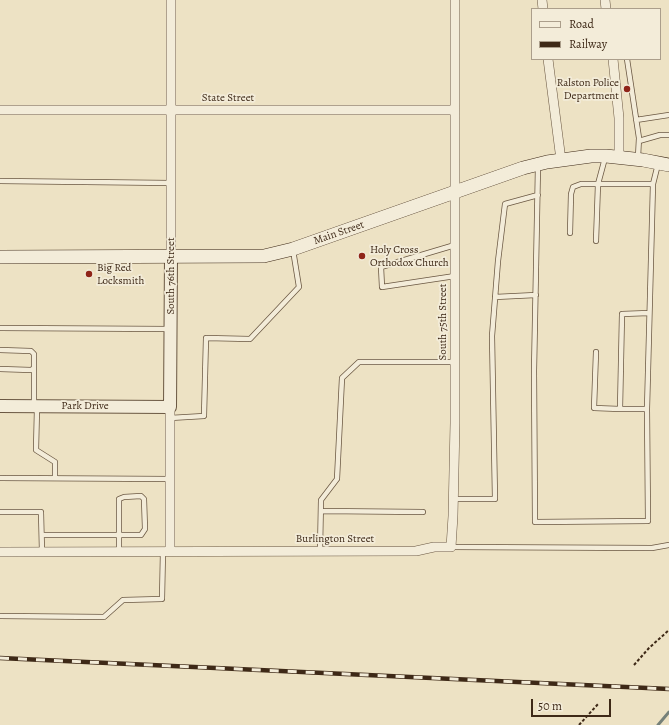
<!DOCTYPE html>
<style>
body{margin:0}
#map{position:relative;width:669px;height:725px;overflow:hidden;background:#ede2c4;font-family:Alegreya,serif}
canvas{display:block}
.legend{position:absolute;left:531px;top:8px;width:130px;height:52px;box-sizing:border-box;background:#f3ecd9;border:1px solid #ab9e8b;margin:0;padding:5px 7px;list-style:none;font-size:12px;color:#3e2917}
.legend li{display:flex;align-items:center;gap:8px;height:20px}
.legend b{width:20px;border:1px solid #ab9e8b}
.scale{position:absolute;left:531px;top:699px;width:80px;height:18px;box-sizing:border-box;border:2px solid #3e2917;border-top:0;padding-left:5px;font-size:12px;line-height:14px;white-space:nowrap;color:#3e2917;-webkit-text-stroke:3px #f3ecd9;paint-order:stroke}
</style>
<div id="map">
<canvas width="669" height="725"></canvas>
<ul class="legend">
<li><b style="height:5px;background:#f3ecd9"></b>Road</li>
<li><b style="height:5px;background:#3e2917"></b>Railway</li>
</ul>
<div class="scale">50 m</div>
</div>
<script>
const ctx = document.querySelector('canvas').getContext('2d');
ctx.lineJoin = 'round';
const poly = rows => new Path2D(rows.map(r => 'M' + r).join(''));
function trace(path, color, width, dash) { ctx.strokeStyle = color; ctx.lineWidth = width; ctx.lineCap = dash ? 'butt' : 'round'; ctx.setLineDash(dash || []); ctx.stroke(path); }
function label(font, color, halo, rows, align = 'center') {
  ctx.font = font + ' Alegreya,serif'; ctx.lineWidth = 3.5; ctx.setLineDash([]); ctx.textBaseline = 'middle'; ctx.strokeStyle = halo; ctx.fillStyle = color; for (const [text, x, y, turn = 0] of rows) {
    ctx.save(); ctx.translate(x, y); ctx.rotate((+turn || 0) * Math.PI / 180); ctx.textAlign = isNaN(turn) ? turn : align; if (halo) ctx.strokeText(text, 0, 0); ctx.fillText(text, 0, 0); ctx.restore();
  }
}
const stream = poly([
 [658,725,669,712]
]);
const path = poly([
 [634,665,649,648,669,630],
 [579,725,599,703]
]);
const service = poly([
 [627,59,639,138,638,157],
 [636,120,669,115],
 [639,141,660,135,669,135],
 [538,166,534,371,535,522,648,521,647,409,653,184,658,164],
 [0,181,171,183],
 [570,233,571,194,573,187,581,184,653,184],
 [596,241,598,184,605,158],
 [455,245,381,267,382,287,455,276],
 [495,297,536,295],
 [0,328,170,329],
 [0,350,31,351,34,354,34,368,31,370,0,369],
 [596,352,594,408,620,409],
 [34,368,34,405],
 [37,408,36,450,55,462,55,478],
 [647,409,620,409,622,314,649,313],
 [170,418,204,416,206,338,250,339,299,287,293,250],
 [0,478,170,479],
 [453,499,495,499,492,336,498,261,505,204,538,195],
 [321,511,423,512],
 [0,512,41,512,42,552],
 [42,535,141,535,145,529,144,499,141,496,124,497,119,499,119,552],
 [451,547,652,548,669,545],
 [320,551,321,500,337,479,342,378,359,362,455,362],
 [0,616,104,617,123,600,162,599,163,551]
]);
const minor = poly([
 [542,0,543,9],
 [605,0,606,9],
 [548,59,561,160],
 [613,59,619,118,619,157],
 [0,110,455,110],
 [171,257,171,0],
 [170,407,170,551],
 [0,552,416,551,434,547,451,547,453,516,455,423,455,0]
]);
const tertiary = poly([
 [0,406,170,407,171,257]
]);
const secondary = poly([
 [0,257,264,256,293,249,523,168,547,162,591,156,606,156,643,160,669,165]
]);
const rail = poly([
 [0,658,669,689]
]);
const markers = [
 [627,89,4,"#8f2418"],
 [362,256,4,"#8f2418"],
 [89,274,4,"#8f2418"]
];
const poiNames = [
 ["Ralston Police",619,83,"right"],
 ["Department",619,96,"right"],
 ["Holy Cross",370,250],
 ["Orthodox Church",370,263],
 ["Big Red",97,268],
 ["Locksmith",97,281]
];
const streetNames = [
 ["State Street",228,98],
 ["Main Street",339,233,-19],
 ["South 76th Street",171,276,-90],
 ["South 75th Street",443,322,-90],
 ["Park Drive",85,406],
 ["Burlington Street",335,539]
];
trace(stream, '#768179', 3);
trace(service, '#6a5742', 6);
trace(minor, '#6a5742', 10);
trace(tertiary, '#6a5742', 14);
trace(secondary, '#3e2917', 14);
trace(path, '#3e2917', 2, [3, 2]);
trace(service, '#f3ecd9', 4.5);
trace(minor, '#f3ecd9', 9);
trace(tertiary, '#f3ecd9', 12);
trace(secondary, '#f3ecd9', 13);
trace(rail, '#3e2917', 4.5);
trace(rail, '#f3ecd9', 3, [9]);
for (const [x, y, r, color] of markers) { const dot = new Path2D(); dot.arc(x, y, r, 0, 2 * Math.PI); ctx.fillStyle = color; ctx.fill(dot); trace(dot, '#f3ecd9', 1.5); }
label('11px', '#3e2917', '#f3ecd9', poiNames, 'left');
label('11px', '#3e2917', '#f3ecd9', streetNames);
</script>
